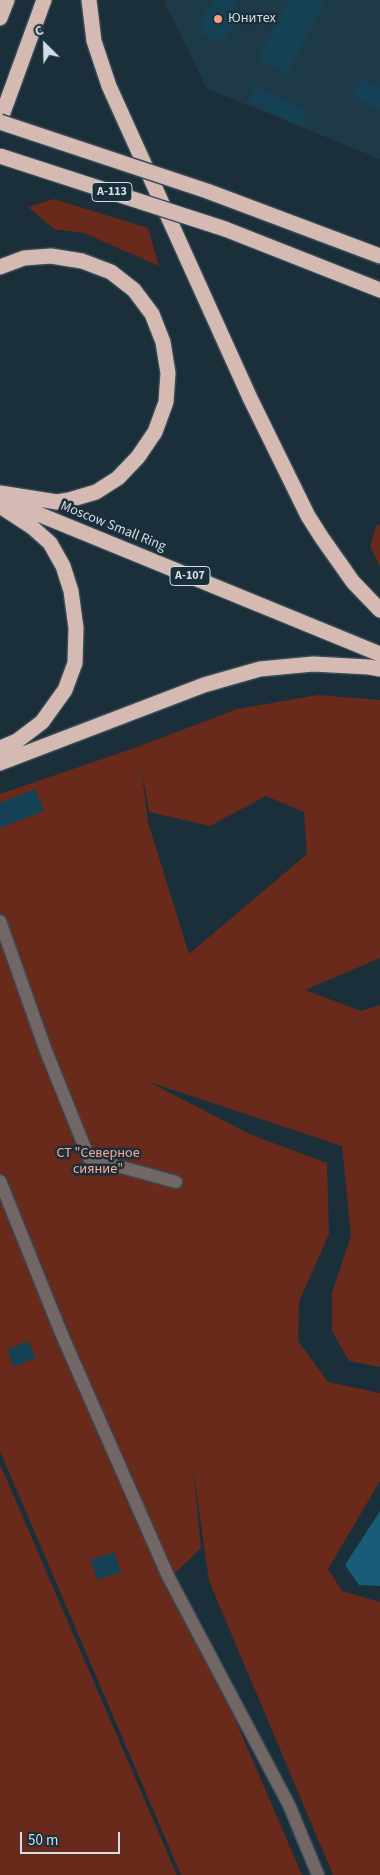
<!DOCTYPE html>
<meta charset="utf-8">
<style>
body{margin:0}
#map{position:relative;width:380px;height:1875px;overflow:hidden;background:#1a2f39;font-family:"Source Sans 3",sans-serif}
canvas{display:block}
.north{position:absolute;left:20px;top:20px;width:50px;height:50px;-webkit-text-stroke:4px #1a2f39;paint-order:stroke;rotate:337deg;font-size:14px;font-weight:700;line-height:20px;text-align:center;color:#d2dfe6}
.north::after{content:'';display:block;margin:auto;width:18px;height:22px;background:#d2dfe6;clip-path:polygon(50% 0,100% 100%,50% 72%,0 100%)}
.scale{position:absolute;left:20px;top:1832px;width:100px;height:22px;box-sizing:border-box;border:2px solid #d2dfe6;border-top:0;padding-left:6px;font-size:15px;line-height:18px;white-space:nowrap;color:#d2dfe6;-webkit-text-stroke:4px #1a2f39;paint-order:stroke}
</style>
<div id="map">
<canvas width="380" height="1875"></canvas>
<div class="north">С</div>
<div class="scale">50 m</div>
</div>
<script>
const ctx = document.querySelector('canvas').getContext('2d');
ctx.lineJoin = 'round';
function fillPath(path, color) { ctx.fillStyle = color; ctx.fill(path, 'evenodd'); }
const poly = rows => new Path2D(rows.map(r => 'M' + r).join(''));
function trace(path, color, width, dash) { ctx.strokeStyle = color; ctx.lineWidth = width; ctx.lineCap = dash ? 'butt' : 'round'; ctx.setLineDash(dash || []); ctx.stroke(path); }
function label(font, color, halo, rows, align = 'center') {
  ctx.font = font + ' "Source Sans 3",sans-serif'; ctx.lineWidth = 5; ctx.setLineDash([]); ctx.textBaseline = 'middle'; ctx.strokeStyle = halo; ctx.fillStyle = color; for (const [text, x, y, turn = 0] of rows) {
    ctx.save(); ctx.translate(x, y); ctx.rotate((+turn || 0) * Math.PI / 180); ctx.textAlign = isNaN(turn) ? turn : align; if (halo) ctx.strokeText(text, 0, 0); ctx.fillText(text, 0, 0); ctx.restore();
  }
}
const built = poly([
 [166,0,380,0,380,159,207,89,166,5]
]);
const green = poly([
 [54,199,148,228,159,266,84,233,54,229,28,207],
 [380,524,380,567,370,547,376,526],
 [318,695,380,700,380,958,305,990,361,1011,380,1005,380,1367,349,1361,332,1331,332,1293,351,1236,342,1146,149,1082,252,1135,327,1163,329,1234,299,1302,298,1341,328,1382,380,1393,380,1481,328,1569,342,1591,380,1602,380,1875,333,1875,209,1581,193,1468,201,1548,173,1575,302,1875,181,1875,0,1451,0,794,137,747,237,709],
 [141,767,149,812,210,826,266,796,304,812,307,854,189,954,148,822],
 [0,1464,177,1875,0,1875]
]);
const water = poly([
 [380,1511,380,1586,359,1585,345,1565]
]);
const building = poly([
 [213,0,238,0,234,12,234,24,231,33,227,32,224,43,201,35,204,24,201,23,204,14,211,6],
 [289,0,318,0,324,3,287,74,258,59],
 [363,78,380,88,380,111,352,95],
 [255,87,308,111,301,126,248,102],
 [35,789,44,811,0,828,0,803],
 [28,1341,36,1358,14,1367,7,1350],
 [114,1552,121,1572,98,1580,90,1560]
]);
const minor = poly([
 [0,921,46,1051,89,1158,176,1182],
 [0,1181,62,1335,168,1576,289,1805,318,1875]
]);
const highway = poly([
 [89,0,94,41,109,86,250,398,308,516,322,538,353,582,380,610],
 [0,18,7,0],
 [0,121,44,0],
 [207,191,380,256],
 [225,229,380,290],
 [0,267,24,258,51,256,82,261,111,272,134,290,152,314,163,342,168,373,166,402,155,432,138,457,118,478,96,492,69,500,57,502,0,493],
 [4,500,380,654],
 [0,506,32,527,50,543,63,566,71,591,76,628,75,663,65,690,42,722,17,741,0,748],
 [0,763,204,685,260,669,313,664,369,667,380,669]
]);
const highwayBridge = poly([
 [0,122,207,191],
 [0,156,225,229]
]);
const markers = [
 [218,19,5,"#f49e8a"]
];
const shields = [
 [112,192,40],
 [190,576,40]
];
const shieldNames = [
 ["А-113",112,192],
 ["А-107",190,576]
];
const poiNames = [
 ["Юнитех",228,19]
];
const streetNames = [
 ["Moscow Small Ring",113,527,22]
];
const parkNames = [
 ["СТ \"Северное",98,1154],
 ["сияние\"",98,1170]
];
fillPath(built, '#1e3a48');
fillPath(green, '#69291b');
fillPath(water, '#1a5b77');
fillPath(building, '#154155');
trace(minor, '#374b55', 15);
trace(highway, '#374b55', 18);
trace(minor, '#736765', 12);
trace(highway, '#d5bab3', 15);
trace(highwayBridge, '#374b55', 18, []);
trace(highwayBridge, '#d5bab3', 15);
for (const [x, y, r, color] of markers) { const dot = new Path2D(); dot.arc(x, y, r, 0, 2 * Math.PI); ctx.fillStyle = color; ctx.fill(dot); trace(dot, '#1a2f39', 2); }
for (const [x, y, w] of shields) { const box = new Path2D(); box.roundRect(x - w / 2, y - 9.5, w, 19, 4); ctx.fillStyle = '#1a2f39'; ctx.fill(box); trace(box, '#d2dfe6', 1); }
label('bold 12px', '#d2dfe6', null, shieldNames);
label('14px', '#d2dfe6', '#1a2f39', poiNames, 'left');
label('14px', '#d2dfe6', '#1a2f39', streetNames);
label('14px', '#fba895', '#1a2f39', parkNames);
</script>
